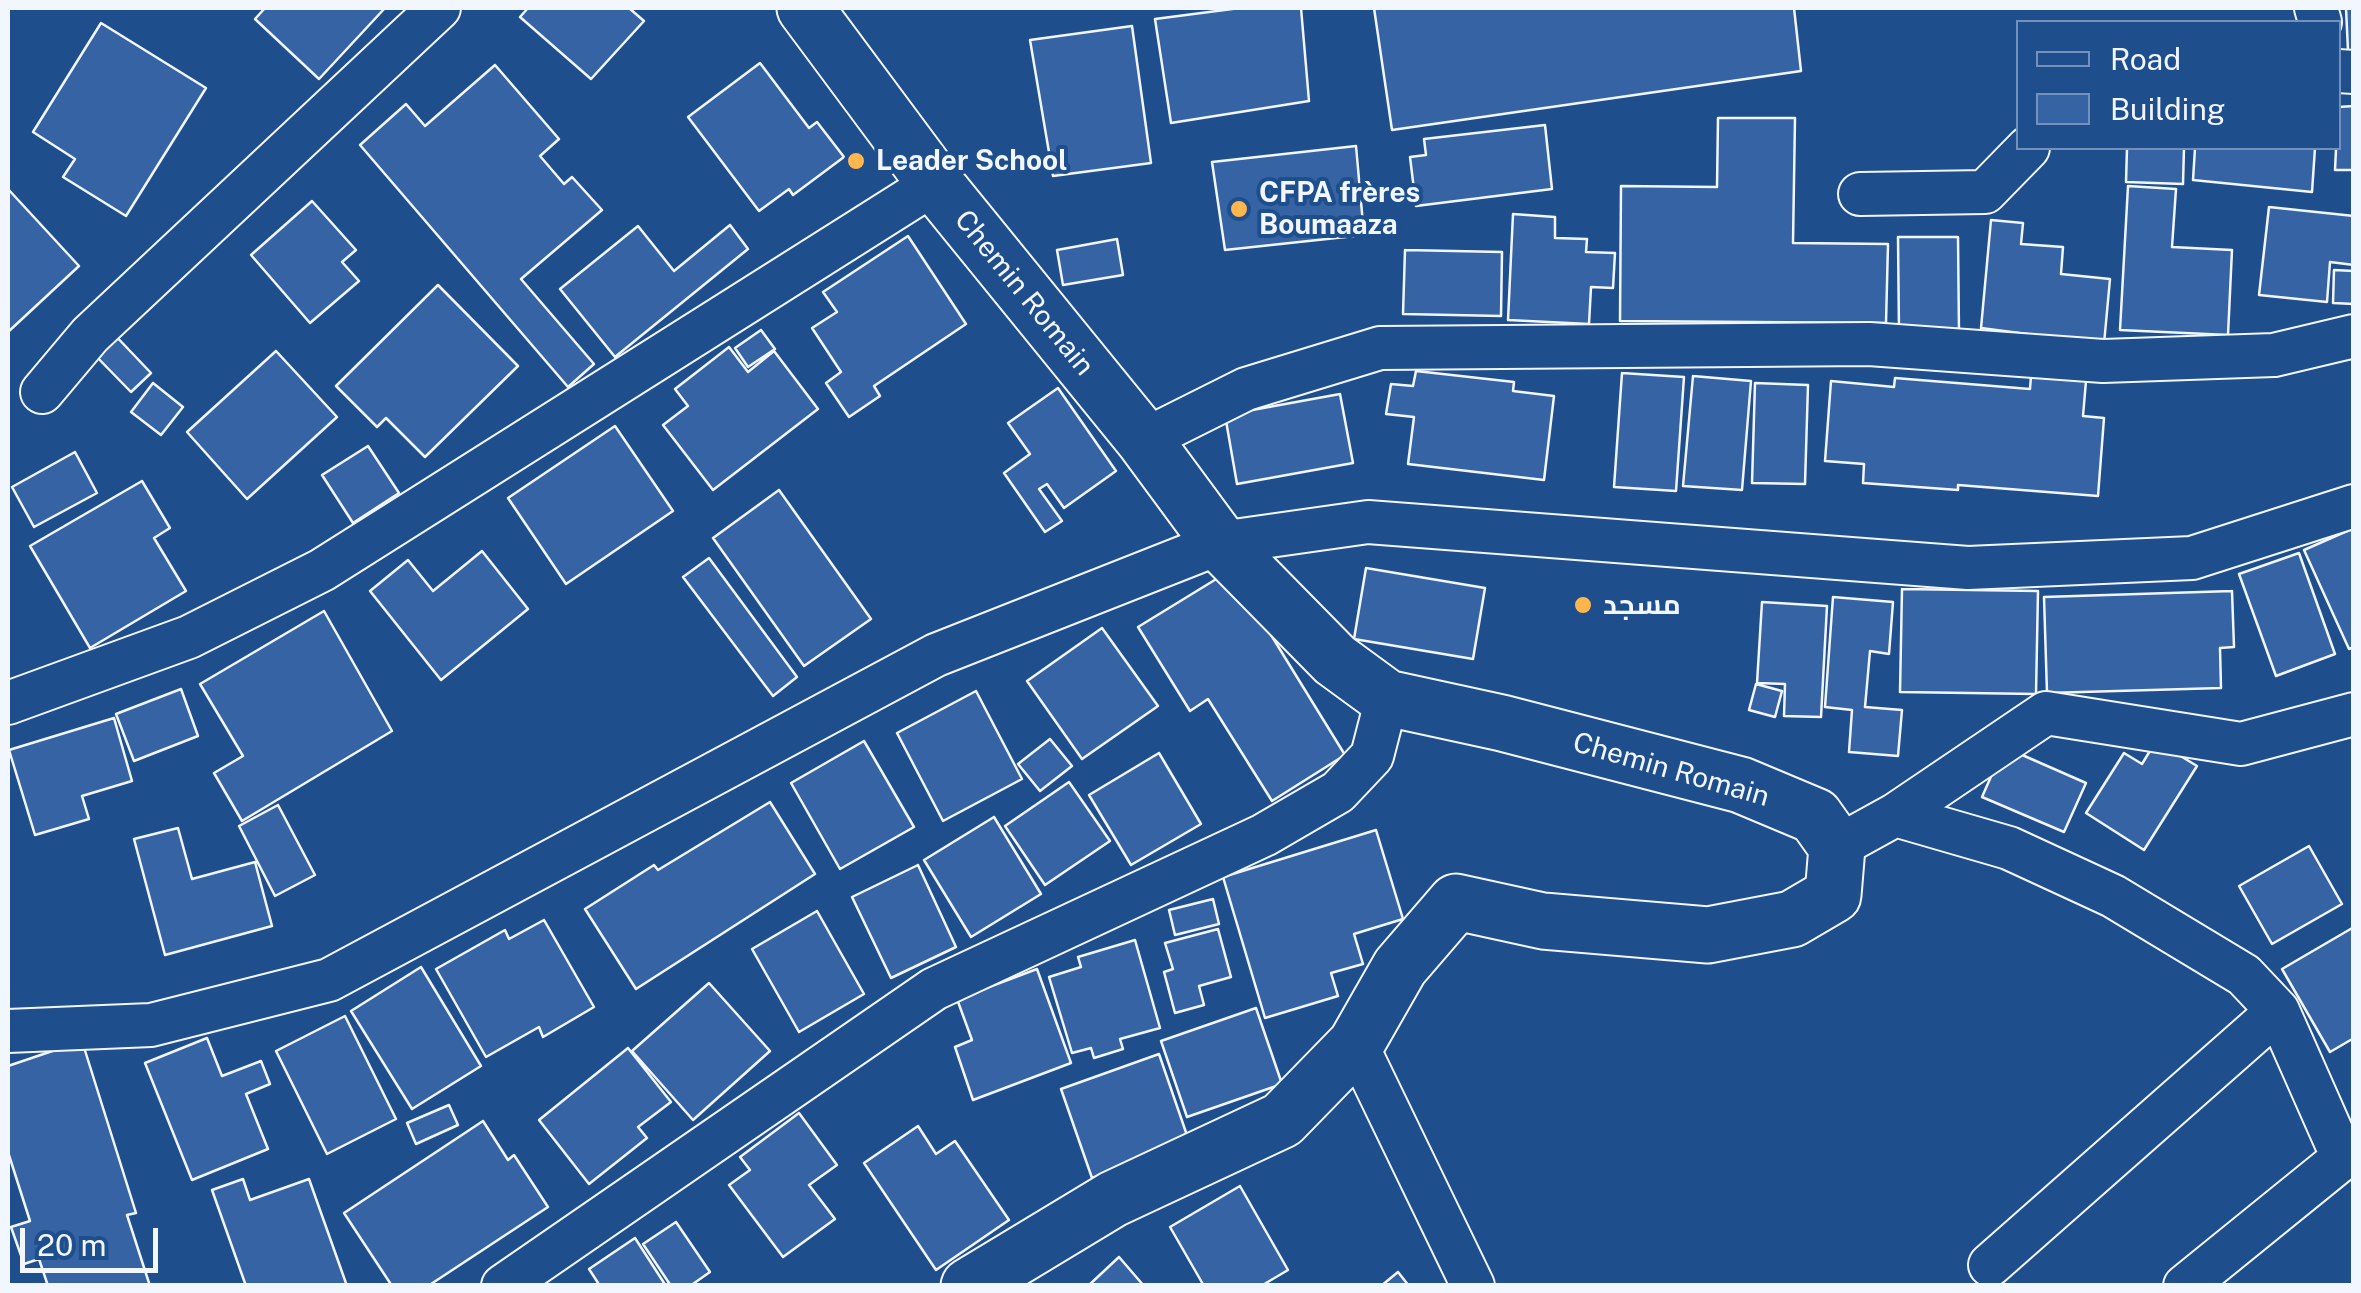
<!DOCTYPE html>
<meta charset="utf-8">
<style>
body{margin:0}
#map{position:relative;width:2361px;height:1293px;overflow:hidden;background:#1f4e8c;font-family:"Public Sans",sans-serif}
canvas{display:block}
.frame{position:absolute;inset:0;border:10px solid #f2f6ff;pointer-events:none}
.legend{position:absolute;left:2016px;top:20px;width:325px;height:130px;box-sizing:border-box;background:#1f4e8c;border:2px solid #7391ba;margin:0;padding:12px 18px;list-style:none;font-size:30px;color:#f2f6ff}
.legend li{display:flex;align-items:center;gap:20px;height:50px}
.legend b{width:50px;border:2px solid #7391ba}
.scale{position:absolute;left:20px;top:1228px;width:138px;height:45px;box-sizing:border-box;border:5px solid #f2f6ff;border-top:0;padding-left:12px;font-size:30px;line-height:35px;white-space:nowrap;color:#f2f6ff;-webkit-text-stroke:8px #1f4e8c;paint-order:stroke}
</style>
<div id="map">
<canvas width="2361" height="1293"></canvas>
<div class="frame"></div>
<ul class="legend">
<li><b style="height:12px;background:#1f4e8c"></b>Road</li>
<li><b style="height:28px;background:#3563a3"></b>Building</li>
</ul>
<div class="scale">20 m</div>
</div>
<script>
const ctx = document.querySelector('canvas').getContext('2d');
ctx.lineJoin = 'round';
function fillPath(path, color) { ctx.fillStyle = color; ctx.fill(path, 'evenodd'); }
const poly = rows => new Path2D(rows.map(r => 'M' + r).join(''));
function trace(path, color, width, dash) { ctx.strokeStyle = color; ctx.lineWidth = width; ctx.lineCap = dash ? 'butt' : 'round'; ctx.setLineDash(dash || []); ctx.stroke(path); }
function label(font, color, halo, rows, align = 'center') {
  ctx.font = font + ' "Public Sans",Cairo,sans-serif'; ctx.lineWidth = 8; ctx.setLineDash([]); ctx.textBaseline = 'middle'; ctx.strokeStyle = halo; ctx.fillStyle = color; for (const [text, x, y, turn = 0] of rows) {
    ctx.save(); ctx.translate(x, y); ctx.rotate((+turn || 0) * Math.PI / 180); ctx.textAlign = isNaN(turn) ? turn : align; if (halo) ctx.strokeText(text, 0, 0); ctx.fillText(text, 0, 0); ctx.restore();
  }
}
const building = poly([
 [265,8,385,8,319,79,255,19,265,8],
 [528,8,629,8,644,21,591,79,520,17,528,8],
 [1240,8,1301,8,1309,101,1171,123,1155,19,1240,8],
 [1374,8,1794,8,1801,71,1392,130,1374,8],
 [2346,8,2354,8,2354,51,2348,51,2346,8],
 [101,23,206,88,126,216,63,177,75,159,33,132,101,23],
 [1132,26,1151,163,1053,176,1030,40,1132,26],
 [760,63,809,128,817,122,844,157,793,195,789,189,759,211,688,117,760,63],
 [495,65,559,139,540,156,564,184,572,177,602,210,521,279,594,364,568,387,360,145,406,104,425,126,495,65],
 [2354,106,2354,170,2335,170,2338,107,2354,106],
 [1718,118,1795,118,1793,243,1888,244,1886,323,1620,321,1621,186,1717,187,1718,118],
 [1545,125,1552,189,1416,206,1410,157,1426,155,1424,139,1545,125],
 [1356,146,1364,235,1225,250,1212,162,1356,146],
 [2127,148,2184,148,2183,184,2126,182,2127,148],
 [2195,148,2315,148,2312,192,2193,180,2195,148],
 [2128,186,2176,189,2172,247,2232,250,2228,335,2120,330,2128,186],
 [8,189,79,266,8,332,8,189],
 [312,201,356,250,342,262,359,281,310,323,251,255,312,201],
 [2269,207,2354,216,2354,265,2330,262,2327,302,2259,295,2269,207],
 [1513,214,1555,217,1555,238,1587,239,1586,252,1615,253,1613,288,1591,287,1589,324,1508,320,1513,214],
 [1991,220,2023,223,2021,244,2063,247,2061,274,2110,279,2104,344,1981,328,1991,220],
 [730,225,748,249,615,357,560,289,638,226,674,271,730,225],
 [908,236,966,324,874,386,880,396,849,417,826,383,841,372,812,328,837,312,823,292,908,236],
 [1898,237,1958,237,1959,333,1899,333,1898,237],
 [1117,239,1123,275,1063,285,1057,250,1117,239],
 [1405,250,1502,252,1501,316,1403,314,1405,250],
 [2334,270,2354,271,2354,304,2333,303,2334,270],
 [438,285,518,366,425,457,386,418,377,427,336,386,438,285],
 [761,330,775,349,748,367,735,348,761,330],
 [111,331,151,373,131,392,90,350,111,331],
 [729,347,748,372,774,351,818,409,713,490,663,425,688,406,675,389,729,347],
 [276,351,337,417,247,499,187,432,276,351],
 [1416,371,1514,382,1513,391,1554,396,1544,480,1408,464,1414,417,1386,414,1391,384,1413,386,1416,371],
 [1622,373,1684,377,1676,491,1614,487,1622,373],
 [1693,376,1751,381,1742,490,1683,486,1693,376],
 [2031,376,2086,381,2083,416,2104,418,2098,496,1958,485,1958,490,1863,483,1864,464,1825,461,1831,381,1894,387,1895,378,2030,389,2031,376],
 [153,383,183,407,161,435,131,412,153,383],
 [1755,383,1808,385,1805,484,1752,483,1755,383],
 [1058,388,1116,471,1064,508,1047,484,1039,489,1062,521,1045,532,1004,473,1030,454,1008,423,1058,388],
 [1340,394,1353,463,1237,484,1225,415,1340,394],
 [615,426,673,511,566,584,508,498,615,426],
 [368,446,399,493,353,523,322,475,368,446],
 [75,452,97,493,34,527,12,487,75,452],
 [142,481,170,528,154,538,186,591,90,648,30,546,142,481],
 [779,490,871,619,804,666,713,538,779,490],
 [2354,528,2354,647,2349,649,2304,550,2354,528],
 [482,551,528,609,441,680,370,591,408,560,433,591,482,551],
 [2299,553,2335,654,2276,676,2239,574,2299,553],
 [709,558,797,677,773,696,683,577,709,558],
 [1366,568,1485,588,1473,659,1354,639,1366,568],
 [1231,570,1345,755,1272,801,1208,699,1190,711,1138,627,1231,570],
 [1902,589,2038,591,2036,694,1900,692,1902,589],
 [2232,591,2234,647,2220,648,2221,688,2047,693,2044,597,2232,591],
 [1833,597,1893,602,1889,654,1870,651,1865,707,1902,710,1898,756,1849,752,1852,710,1825,707,1833,597],
 [1762,602,1827,606,1821,717,1784,716,1785,684,1757,683,1762,602],
 [324,611,392,731,242,821,214,773,243,756,200,684,324,611],
 [1102,628,1158,706,1082,759,1027,681,1102,628],
 [1756,684,1782,691,1775,717,1749,710,1756,684],
 [181,689,198,736,134,761,116,714,181,689],
 [976,691,1022,779,943,821,897,733,976,691],
 [114,718,132,781,82,796,89,819,35,835,9,750,114,718],
 [1050,739,1072,766,1040,791,1018,764,1050,739],
 [864,741,914,827,840,869,791,783,864,741],
 [2156,741,2197,766,2144,850,2086,813,2124,753,2142,764,2156,741],
 [2004,747,2086,783,2064,832,1982,797,2004,747],
 [1159,753,1201,824,1131,865,1089,795,1159,753],
 [1069,782,1110,841,1045,885,1005,826,1069,782],
 [770,802,815,874,636,989,585,909,654,865,658,870,770,802],
 [278,805,315,875,275,896,239,826,278,805],
 [994,817,1041,894,971,937,924,860,994,817],
 [178,828,192,879,255,862,272,926,165,955,134,839,178,828],
 [1376,830,1403,919,1354,934,1363,964,1331,973,1338,996,1265,1018,1223,877,1376,830],
 [2309,846,2342,904,2272,944,2239,886,2309,846],
 [918,865,956,947,891,978,852,897,918,865],
 [1213,899,1219,924,1175,935,1169,910,1213,899],
 [817,911,864,994,799,1032,752,949,817,911],
 [544,920,594,1007,543,1037,539,1027,486,1057,436,969,505,930,509,939,544,920],
 [2354,927,2354,1038,2330,1052,2282,969,2354,927],
 [1218,929,1231,977,1199,986,1204,1005,1175,1013,1164,972,1173,969,1165,943,1218,929],
 [1135,940,1160,1028,1120,1039,1123,1049,1094,1058,1091,1048,1072,1053,1049,977,1081,967,1078,957,1135,940],
 [421,967,481,1066,412,1109,351,1011,421,967],
 [1037,969,1071,1063,973,1100,955,1047,972,1040,957,999,1037,969],
 [709,983,770,1051,693,1120,632,1051,709,983],
 [1256,1008,1282,1084,1187,1117,1161,1041,1256,1008],
 [345,1016,396,1119,327,1154,276,1051,345,1016],
 [207,1038,222,1076,261,1061,270,1084,246,1094,268,1149,192,1180,145,1063,207,1038],
 [82,1041,136,1213,127,1215,150,1286,48,1286,39,1259,24,1264,11,1227,30,1221,8,1152,8,1066,82,1041],
 [628,1048,671,1102,638,1127,647,1138,589,1184,539,1120,628,1048],
 [1159,1054,1190,1144,1092,1178,1061,1089,1159,1054],
 [449,1105,458,1125,416,1144,407,1123,449,1105],
 [799,1113,837,1165,809,1185,835,1219,783,1257,729,1185,750,1170,740,1157,799,1113],
 [483,1121,508,1160,514,1155,548,1207,428,1286,392,1286,344,1213,483,1121],
 [918,1126,936,1154,955,1141,1009,1220,936,1270,864,1163,918,1126],
 [243,1179,250,1200,309,1179,347,1286,246,1286,212,1190,243,1179],
 [1240,1186,1288,1270,1261,1286,1204,1286,1170,1227,1240,1186],
 [676,1222,710,1272,690,1286,671,1286,643,1244,676,1222],
 [635,1238,666,1286,600,1286,589,1269,635,1238],
 [1119,1257,1144,1286,1088,1286,1119,1257],
 [1398,1272,1409,1286,1381,1286,1398,1272]
]);
const street = poly([
 [2316,8,2320,22],
 [2338,71,2354,72],
 [1860,194,1985,192,2028,148],
 [42,392,90,335,439,8],
 [1144,440,1246,389,1380,348,1869,344,2103,361,2274,355,2354,336],
 [8,703,189,637,322,570,935,183],
 [1895,815,2009,848,2113,896,2244,975,2278,1011,2343,1158],
 [1837,847,1895,815,2046,713,2241,744,2354,714],
 [8,1031,151,1025,329,980,936,655,1220,543,1368,522,1968,568,2192,558,2354,506],
 [1356,1044,1473,1286],
 [1990,1265,2278,1011],
 [503,1286,934,989,1264,835,1338,792,1372,756,1387,698],
 [2185,1286,2354,1149]
]);
const secondary = poly([
 [805,8,935,183,1144,440,1220,543,1335,660,1387,698,1502,723,1741,785,1815,816,1837,847,1833,895,1792,919,1708,935,1543,921,1456,902,1400,967,1356,1044,1282,1120,1113,1199,969,1286]
]);
const markers = [
 [856,161,10,"#ffb74d"],
 [1239,209,10,"#ffb74d"],
 [1583,605,10,"#ffb74d"]
];
const poiNames = [
 ["Leader School",876,161],
 ["CFPA frères",1259,193],
 ["Boumaaza",1259,225],
 ["مسجد",1603,605]
];
const streetNames = [
 ["Chemin Romain",1024,293,51],
 ["Chemin Romain",1671,770,16]
];
fillPath(building, '#3563a3');
trace(building, '#f2f6ff', 2.5);
trace(street, '#f2f6ff', 46);
trace(secondary, '#f2f6ff', 59);
trace(street, '#1f4e8c', 42);
trace(secondary, '#1f4e8c', 55);
for (const [x, y, r, color] of markers) { const dot = new Path2D(); dot.arc(x, y, r, 0, 2 * Math.PI); ctx.fillStyle = color; ctx.fill(dot); trace(dot, '#1f4e8c', 4); }
label('bold 28px', '#f2f6ff', '#1f4e8c', poiNames, 'left');
label('28px', '#f2f6ff', '#1f4e8c', streetNames);
</script>
